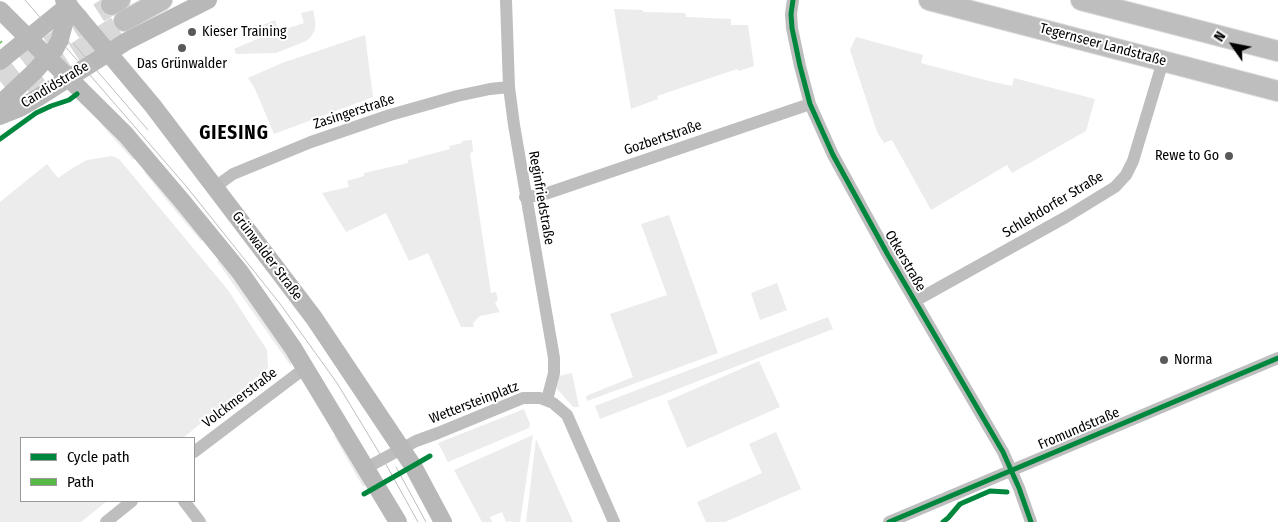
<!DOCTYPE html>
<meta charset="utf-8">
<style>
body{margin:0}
#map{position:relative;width:1278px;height:522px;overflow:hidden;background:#fff;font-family:"Fira Sans Condensed",sans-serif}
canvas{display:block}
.legend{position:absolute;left:20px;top:437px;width:175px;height:65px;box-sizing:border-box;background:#fff;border:1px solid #999;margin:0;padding:6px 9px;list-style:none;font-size:15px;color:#000}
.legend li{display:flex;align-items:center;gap:10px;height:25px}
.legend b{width:25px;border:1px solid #999}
.north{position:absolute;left:1208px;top:20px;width:50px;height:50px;-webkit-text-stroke:4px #fff;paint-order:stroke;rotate:303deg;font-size:14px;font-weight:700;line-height:20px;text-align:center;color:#000}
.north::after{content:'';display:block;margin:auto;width:18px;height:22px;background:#000;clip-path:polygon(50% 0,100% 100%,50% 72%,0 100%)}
</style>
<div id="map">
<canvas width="1278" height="522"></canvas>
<ul class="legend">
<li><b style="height:6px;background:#00873e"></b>Cycle path</li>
<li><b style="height:6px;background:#58b947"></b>Path</li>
</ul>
<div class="north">N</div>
</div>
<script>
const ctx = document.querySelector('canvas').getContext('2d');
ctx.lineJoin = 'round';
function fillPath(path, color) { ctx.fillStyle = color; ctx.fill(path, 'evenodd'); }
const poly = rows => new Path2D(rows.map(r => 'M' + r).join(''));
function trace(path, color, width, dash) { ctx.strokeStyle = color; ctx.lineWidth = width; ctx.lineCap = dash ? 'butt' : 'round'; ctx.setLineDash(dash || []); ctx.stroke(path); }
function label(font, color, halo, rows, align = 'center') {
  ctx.font = font + ' "Fira Sans Condensed",sans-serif'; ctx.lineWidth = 4; ctx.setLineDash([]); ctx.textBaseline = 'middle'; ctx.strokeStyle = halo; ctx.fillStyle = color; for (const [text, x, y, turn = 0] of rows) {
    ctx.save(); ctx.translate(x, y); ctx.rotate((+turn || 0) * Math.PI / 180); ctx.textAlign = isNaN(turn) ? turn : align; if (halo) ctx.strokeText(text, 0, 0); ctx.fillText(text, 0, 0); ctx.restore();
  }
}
const green = poly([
 [614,9,643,10,643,12,684,13,686,14,686,17,731,19,731,25,748,25,754,66,739,71,737,69,657,96,658,99,631,109],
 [313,10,315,20,315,30,310,38,306,41,276,53,236,54,234,49,259,38,256,28,275,20,279,31,304,23,301,13],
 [365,35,373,97,274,134,255,89,248,78,282,63],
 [856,37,923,55,921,63,989,81,1012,86,1014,78,1095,99,1086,131,1012,173,1007,165,931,210,892,140,884,143,877,132,850,50],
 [104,120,137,157,133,160,100,123],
 [472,140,473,152,470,153,491,293,496,292,498,300,495,303,500,312,480,316,473,323,474,327,461,327,428,253,409,261,386,213,346,232,322,193,349,187,347,181,364,176,364,173,408,163,408,160,450,149,449,146,462,143,462,141],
 [112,156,119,159,228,290,267,350,268,368,183,438,21,438,21,501,107,501,81,522,0,522,0,202,47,164,58,178,71,169,87,160],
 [147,170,205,238,201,241,178,214,144,172],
 [669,215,718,353,587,401,586,396,633,377,610,314,667,295,641,224],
 [221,258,291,360,291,366,217,261],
 [777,283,787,310,760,320,751,293],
 [828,317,833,329,600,419,595,406],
 [759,361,780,407,687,448,667,401],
 [572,373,579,407,573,407,557,389,556,385,559,376],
 [524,409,530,424,529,428,448,462,438,443],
 [776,432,801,489,725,522,706,522,697,502,762,473,749,444],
 [338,433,368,484,363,487,334,436],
 [533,435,520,522,512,522,511,521,506,522,502,512,490,517,492,522,482,522,454,470],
 [536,439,573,522,526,522]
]);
const trunkTunnel = poly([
 [0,81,28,59,111,5],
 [25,87,50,69,124,21]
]);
const minor = poly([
 [506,0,509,87,514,125,554,358,554,373,547,400],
 [793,0,791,14,792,28,800,66,810,104,833,155,888,255,1003,452,1019,488,1031,522],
 [215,187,233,174,311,142,390,115,457,96,490,89,509,87],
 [525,197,542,195,810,104],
 [915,301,1066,217,1115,187,1126,175,1133,161,1163,61],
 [194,452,305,368],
 [366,468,416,441,438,433,523,398,540,398,553,403,567,415,614,522],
 [184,501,200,522],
 [106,522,132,501],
 [889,522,1278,358]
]);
const secondary = poly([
 [64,0,153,106,314,318,413,466,443,522],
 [0,10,126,135,182,201,240,272,293,348,398,522],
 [0,61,69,5],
 [0,104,34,72,55,49,60,39,69,5],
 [0,116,20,108,39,97,127,41,208,0]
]);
const trunk = poly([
 [929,0,1278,91],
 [1081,0,1278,51],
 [111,5,120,0],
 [124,21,162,0]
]);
const tram = poly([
 [25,0,186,186,281,305,337,383,383,459,418,522],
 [74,44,148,130],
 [396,467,426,522]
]);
const quiet = poly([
 [0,42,1,43]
]);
const cycleway = poly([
 [793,0,791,14,792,28,800,66,810,104,833,155,888,255,1003,452,1019,488,1031,522],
 [0,139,36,113,51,106,69,100,77,94],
 [364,494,430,456],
 [889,522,1278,358],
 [943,522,948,518,960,504,990,491,1007,492]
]);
const markers = [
 [192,32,5,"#595959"],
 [182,48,5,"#595959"],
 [1229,156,5,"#595959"],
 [1164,360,5,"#595959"]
];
const poiNames = [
 ["Kieser Training",202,32],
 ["Das Grünwalder",182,64,"center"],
 ["Rewe to Go",1219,156,"right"],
 ["Norma",1174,360]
];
const streetNames = [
 ["Tegernseer Landstraße",1103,45,15],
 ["Candidstraße",55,85,-31],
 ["Zasingerstraße",354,112,-18],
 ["Gozbertstraße",663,138,-19],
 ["Reginfriedstraße",541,198,80],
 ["Schlehdorfer Straße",1053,205,-31],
 ["Grünwalder Straße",267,256,53],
 ["Otkerstraße",905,261,60],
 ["Volckmerstraße",240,398,-37],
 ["Wettersteinplatz",474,403,-21],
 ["Fromundstraße",1079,429,-23]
];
const districtNames = [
 ["GIESING",234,134]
];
fillPath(green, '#ececec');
trace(trunkTunnel, '#d9d9d9', 20, [20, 10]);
trace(trunk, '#dbdbdb', 22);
trace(minor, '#bebebe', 12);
trace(secondary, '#b8b8b8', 18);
trace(trunk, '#bebebe', 20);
trace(tram, '#bebebe', 1);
trace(quiet, '#58b947', 4, [8, 4]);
trace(cycleway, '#00873e', 5);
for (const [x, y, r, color] of markers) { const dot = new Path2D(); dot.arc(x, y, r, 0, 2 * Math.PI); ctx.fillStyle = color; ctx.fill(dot); trace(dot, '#fff', 2); }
label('14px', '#000', '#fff', poiNames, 'left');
label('14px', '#000', '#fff', streetNames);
ctx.letterSpacing = '1px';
label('bold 19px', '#000', '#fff', districtNames);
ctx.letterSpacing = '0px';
</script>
